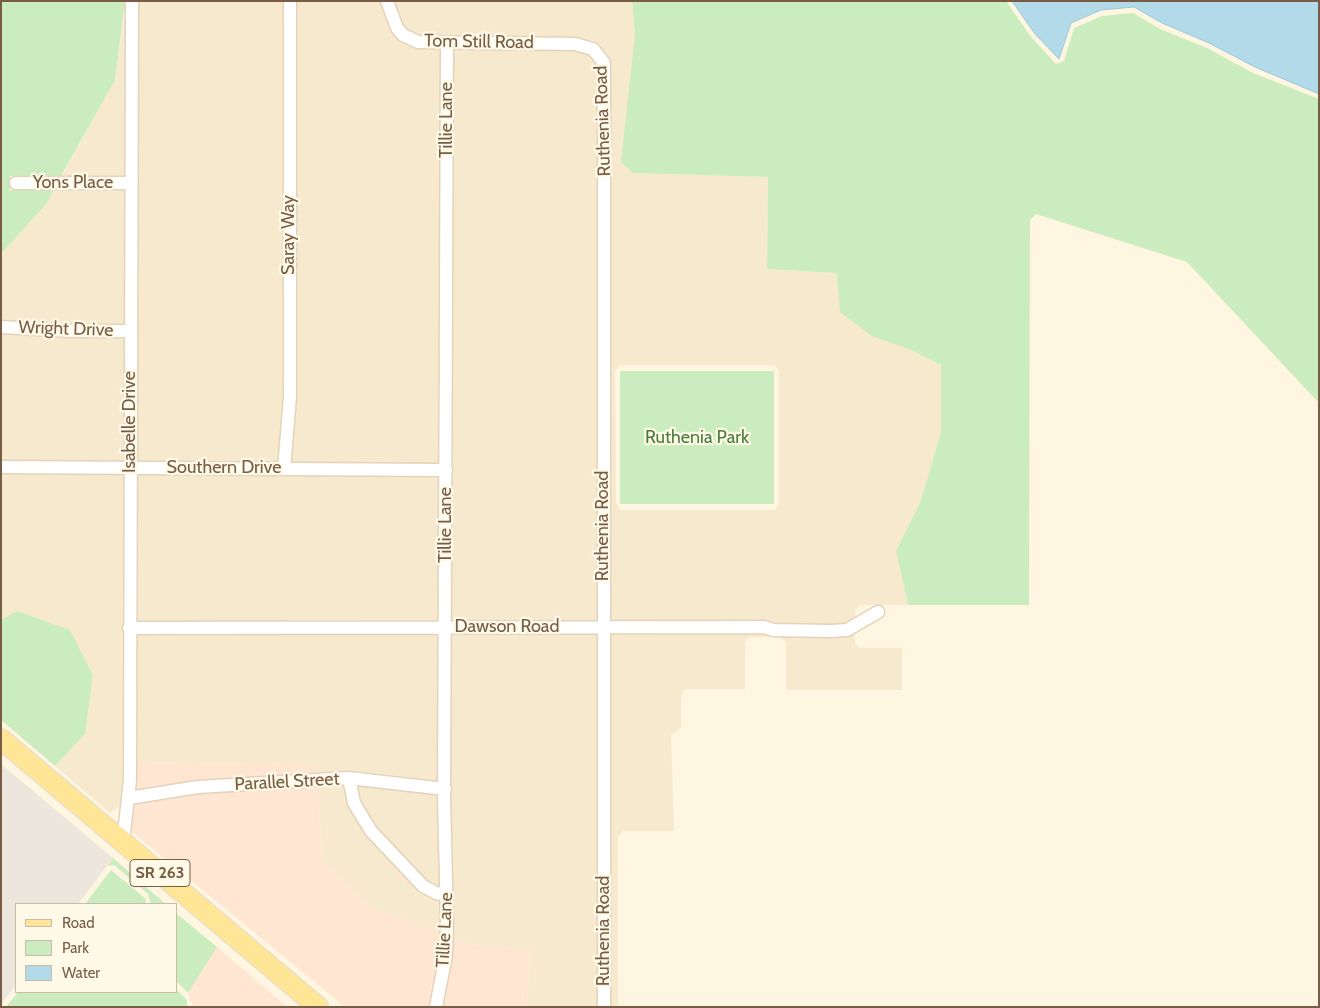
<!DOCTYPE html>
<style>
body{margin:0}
#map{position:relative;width:1320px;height:1008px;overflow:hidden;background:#fef6e0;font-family:Cabin,sans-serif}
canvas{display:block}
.frame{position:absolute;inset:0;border:2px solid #775d45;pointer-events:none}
.legend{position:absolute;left:15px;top:903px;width:162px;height:90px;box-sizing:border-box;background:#fff9e8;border:1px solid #c9bba7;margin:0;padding:6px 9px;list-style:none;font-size:15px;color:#775d45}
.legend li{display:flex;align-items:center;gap:10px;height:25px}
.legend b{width:25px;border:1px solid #c9bba7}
</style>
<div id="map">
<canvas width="1320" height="1008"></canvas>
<div class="frame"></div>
<ul class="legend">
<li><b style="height:6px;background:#ffe596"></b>Road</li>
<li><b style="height:14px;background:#cbecbe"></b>Park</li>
<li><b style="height:14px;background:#b3dae9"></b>Water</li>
</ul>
</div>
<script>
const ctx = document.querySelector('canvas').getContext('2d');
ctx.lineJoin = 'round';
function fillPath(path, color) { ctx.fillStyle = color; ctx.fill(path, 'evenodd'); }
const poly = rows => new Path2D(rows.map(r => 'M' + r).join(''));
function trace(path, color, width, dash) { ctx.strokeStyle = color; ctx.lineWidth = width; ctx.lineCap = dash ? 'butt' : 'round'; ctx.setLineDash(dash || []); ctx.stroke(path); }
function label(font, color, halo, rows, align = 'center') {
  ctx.font = font + ' Cabin,sans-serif'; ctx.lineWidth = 4.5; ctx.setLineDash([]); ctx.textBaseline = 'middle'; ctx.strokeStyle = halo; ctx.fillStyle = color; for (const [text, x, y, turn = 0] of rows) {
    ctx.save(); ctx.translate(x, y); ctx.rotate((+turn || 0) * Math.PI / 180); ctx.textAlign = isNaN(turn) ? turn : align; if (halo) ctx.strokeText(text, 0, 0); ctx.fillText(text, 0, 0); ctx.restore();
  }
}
const residential = poly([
 [126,1,125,176,62,176,115,80],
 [138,1,285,1,284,397,279,462,135,461],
 [296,1,378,1,383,6,392,30,401,41,416,48,441,49,440,463,291,462,296,397],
 [394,1,632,1,635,35,633,173,768,177,767,269,837,273,909,349,941,365,941,431,920,503,896,551,908,605,860,605,855,611,855,643,860,648,902,648,902,690,786,690,786,643,781,637,750,637,745,642,745,689,686,689,681,695,681,728,671,735,674,831,623,831,618,837,618,1007,610,1007,609,634,656,635,657,622,609,621,611,75,609,60,600,45,592,40,575,37,419,35,407,30,402,24],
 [620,365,774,365,779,371,779,504,774,510,621,510,616,504,615,371],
 [453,49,575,51,590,55,598,65,597,620,451,620],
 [54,190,125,190,125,324,71,325,1,320,1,254,46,204],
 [1,334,71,338,125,337,124,461,1,460],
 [1,474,124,475,125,780,122,805,110,813,55,766,85,734,93,675,70,630,17,611,1,620],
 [135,475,440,476,440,620,135,621],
 [135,634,440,634,439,781,369,772,317,773,316,765,136,762],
 [452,634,597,634,598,1007,527,1007,530,950,462,943,452,939,450,797],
 [344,785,349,807,367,836,419,891,427,897,441,901,441,934,367,905,322,861,318,786],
 [356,785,439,795,441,887,426,881,375,827,359,801]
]);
const commercial = poly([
 [136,762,317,765,317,773,198,781,135,791],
 [318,786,322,861,367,905,441,934,440,954,430,1007,345,1007,131,831,134,804,199,794],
 [452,939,462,943,530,950,527,1007,442,1007,452,957],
 [217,947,287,1007,192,1006,188,993]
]);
const industrial = poly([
 [1,764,113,858,78,904,16,904,16,985,1,1004]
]);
const green = poly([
 [1,1,125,1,115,80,61,176,10,176,10,190,54,190,46,204,1,254],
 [632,1,1006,1,1031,37,1056,64,1064,61,1074,28,1102,16,1133,13,1160,29,1207,48,1253,73,1319,99,1319,403,1187,262,1036,214,1030,220,1029,605,908,605,896,551,920,503,941,432,941,365,909,349,872,336,840,312,837,273,767,269,768,177,633,173,621,162,635,35],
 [620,371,774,371,774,504,620,504],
 [17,611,70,630,93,675,85,734,55,766,1,720,1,620],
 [113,858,161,900,166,904,151,904,148,894,114,865,108,866],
 [111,870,146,899,146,904,85,904],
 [176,913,217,947,188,993,176,981],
 [176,989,187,1000,187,1007,6,1007,18,992,176,992]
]);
const water = poly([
 [1012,1,1319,1,1319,94,1255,67,1209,43,1162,23,1134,7,1101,10,1071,23,1059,59,1035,34,1012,1]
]);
const street = poly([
 [387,1,397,28,403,35,418,42,575,44,593,49,604,63,604,1007],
 [16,183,131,183],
 [1,327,71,331,130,331],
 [1,467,446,470],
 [284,469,290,397,290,1],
 [129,628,764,627,773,630,831,631,847,630,878,612],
 [349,778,354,803,371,831,423,886,436,893,447,895],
 [129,798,198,787,349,778,445,789],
 [123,842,130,780,132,1],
 [436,1007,446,955,447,925,444,797,447,43]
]);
const primary = poly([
 [1,739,318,1007]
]);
const shields = [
 [160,873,60]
];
const shieldNames = [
 ["SR 263",160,873]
];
const streetNames = [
 ["Tom Still Road",479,42,1],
 ["Tillie Lane",447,120,-90],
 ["Ruthenia Road",603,121,-92],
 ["Yons Place",73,183],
 ["Saray Way",289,235,-90],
 ["Wright Drive",66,329,2],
 ["Isabelle Drive",130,422,-90],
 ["Southern Drive",224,468],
 ["Tillie Lane",446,525,-90],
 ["Ruthenia Road",603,526,-90],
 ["Dawson Road",507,627],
 ["Parallel Street",287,782,-3],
 ["Tillie Lane",445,930,-87],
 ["Ruthenia Road",604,931,-90]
];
const parkNames = [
 ["Ruthenia Park",697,438]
];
fillPath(residential, '#f6e9ce');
fillPath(commercial, '#ffe6d3');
fillPath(industrial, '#ece6dc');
fillPath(green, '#cbecbe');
fillPath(water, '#b3dae9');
trace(water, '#99c9db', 1);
trace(street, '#e3d3bb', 15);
trace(primary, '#e1dbd6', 22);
trace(street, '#fff', 12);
trace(primary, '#ffe596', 20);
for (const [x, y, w] of shields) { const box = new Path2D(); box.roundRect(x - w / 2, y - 13.5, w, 27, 4); ctx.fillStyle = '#fff9e8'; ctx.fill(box); trace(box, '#775d45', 1); }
label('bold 16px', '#775d45', null, shieldNames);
label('18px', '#775d45', '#fff9e8', streetNames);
label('18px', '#487e3c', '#fff9e8', parkNames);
</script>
